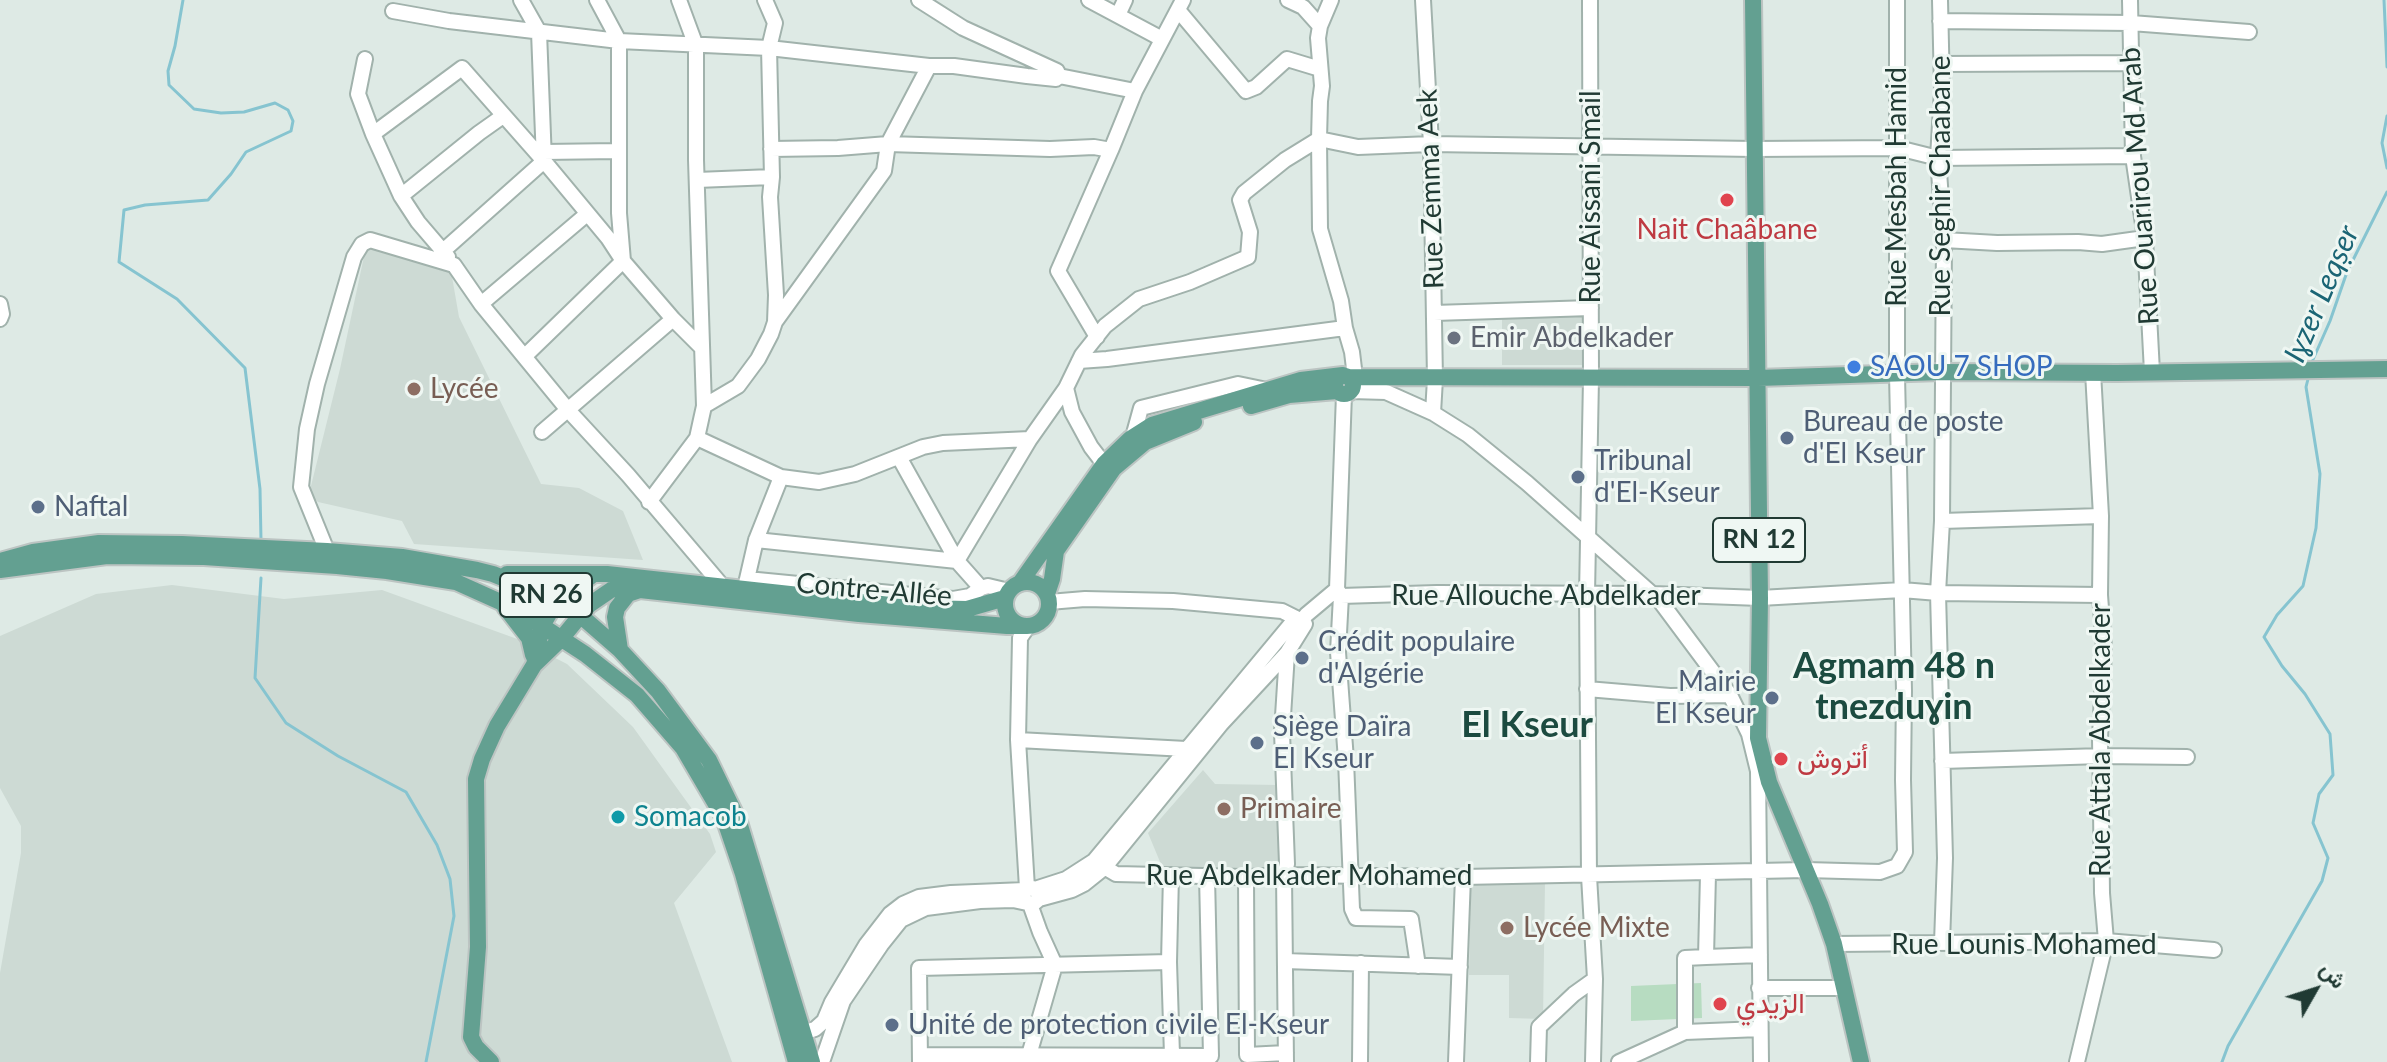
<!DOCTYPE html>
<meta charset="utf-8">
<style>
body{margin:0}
#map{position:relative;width:2387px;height:1062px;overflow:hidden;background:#deeae5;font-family:Lato,Vazirmatn,sans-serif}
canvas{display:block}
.north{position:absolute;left:2275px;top:950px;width:80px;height:80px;-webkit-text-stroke:6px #eff7f3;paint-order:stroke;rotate:51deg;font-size:22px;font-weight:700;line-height:32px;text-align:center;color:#203a33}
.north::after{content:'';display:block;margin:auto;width:28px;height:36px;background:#203a33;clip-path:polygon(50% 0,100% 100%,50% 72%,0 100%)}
</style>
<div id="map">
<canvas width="2387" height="1062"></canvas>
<div class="north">ش</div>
</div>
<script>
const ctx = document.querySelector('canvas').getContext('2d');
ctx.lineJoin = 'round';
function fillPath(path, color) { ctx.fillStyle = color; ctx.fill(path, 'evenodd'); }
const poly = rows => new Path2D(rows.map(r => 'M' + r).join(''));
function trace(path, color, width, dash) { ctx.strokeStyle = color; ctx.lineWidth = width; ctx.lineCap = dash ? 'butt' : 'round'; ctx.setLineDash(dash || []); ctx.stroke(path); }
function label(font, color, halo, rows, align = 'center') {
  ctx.font = font + ' Lato,Vazirmatn,sans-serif'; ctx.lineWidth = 6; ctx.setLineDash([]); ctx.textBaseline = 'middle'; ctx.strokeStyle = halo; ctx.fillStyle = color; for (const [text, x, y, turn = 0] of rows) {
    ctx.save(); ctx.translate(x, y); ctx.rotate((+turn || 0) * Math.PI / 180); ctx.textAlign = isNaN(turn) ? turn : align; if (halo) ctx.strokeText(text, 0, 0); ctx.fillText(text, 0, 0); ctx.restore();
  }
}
const built = poly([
 [366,247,451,271,459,317,541,484,579,488,623,511,643,560,414,544,402,521,318,502,309,494,340,369],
 [1584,316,1582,365,1502,365,1502,317],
 [172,585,284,599,382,590,520,640,567,664,633,727,710,834,716,852,674,903,732,1062,0,1062,0,973,21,853,21,826,0,788,0,636,96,594],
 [1203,770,1215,784,1278,785,1281,867,1163,869,1148,833],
 [1471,880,1545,882,1543,1019,1509,1018,1509,975,1469,975]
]);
const green = poly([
 [1701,983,1702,1018,1631,1021,1631,986]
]);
const stream = poly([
 [183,0,175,46,168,71,169,85,194,109,221,113,244,112,275,103,288,110,293,121,291,131,246,152,231,174,208,200,145,205,124,210,119,262,177,299,245,368,260,489,261,541],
 [2384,0,2387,67],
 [2387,116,2382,143,2387,168],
 [2311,364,2330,321,2347,272,2387,192],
 [261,578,255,678,286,723,338,756,406,792,437,845,450,879,454,916,426,1062],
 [2222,1062,2228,1046,2322,881,2328,858,2313,823,2319,794,2333,775,2330,734,2305,694,2282,666,2264,637,2277,615,2303,586,2316,528,2320,474,2306,387,2309,375]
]);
const minor = poly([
 [521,0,539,32,544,161,608,238,623,261,673,319,701,347],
 [1089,0,1162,39],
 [1288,0,1303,7,1320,26],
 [1331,0,1320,26,1318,38,1322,86,1320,101,1319,139,1320,229,1341,301,1345,328,1352,352,1355,377,1352,379],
 [1423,0,1431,144,1435,379,1433,413],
 [1590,0,1591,378,1587,595,1589,876,1595,979,1593,1062],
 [2130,0,2133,156,2145,238,2152,372],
 [1178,10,1246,91,1256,87,1287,59,1320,69],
 [393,11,449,21,619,41,769,48,929,66,954,66,1027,76,1056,79,1059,76,1057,71,963,28,919,0],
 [1118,15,1125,0],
 [1940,21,2131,23,2249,32],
 [365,59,358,94,373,134,401,196,418,222,448,257],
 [1942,64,2130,63],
 [1059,76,1135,91],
 [373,134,462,68,544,161,443,251],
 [771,149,838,148,888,144,1050,149,1094,147,1111,150],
 [543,152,618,151],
 [697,180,772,177],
 [401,196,479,133,503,116],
 [1944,240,1997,243,2078,242,2102,244,2145,238],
 [0,304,2,314,0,319],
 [481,304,587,214],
 [1434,313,1591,308],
 [775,322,884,171,888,144,929,66],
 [1097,337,1058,271,1111,150,1135,91,1183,0],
 [525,356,623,261,619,213,619,41,597,0],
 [1079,361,1107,359,1345,328],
 [1351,391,1386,392,1433,413,1468,435,1527,483,1660,601,1730,695,1749,734,1758,771,1761,1062],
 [704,406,738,386,758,359,771,334,775,322,776,295,770,197,772,177,769,48,775,23,765,0],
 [542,432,673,319],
 [1133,437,1141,408,1238,384,1267,390],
 [697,438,781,477,819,482,855,474,923,447,943,443,1030,439],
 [899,457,957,561,981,588],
 [1104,464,1091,447,1072,412,1066,388,1082,355,1105,326,1139,299,1190,282,1248,257,1250,232,1240,200,1244,193,1285,160,1319,139,1358,147,1431,144,1754,149,1898,148,1938,158,2133,156],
 [649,502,697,438,704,406,696,160,696,46,679,0],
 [1942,521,2101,516],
 [756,540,957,561,1030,439,1066,388],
 [327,551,301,487,307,429,317,384,354,257,362,244,370,240,454,265,481,304,568,410,628,475,724,588],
 [747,579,756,540,781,477],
 [1337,589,1341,596,1437,593,1653,594,1760,598,1902,590,1938,593,2100,595],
 [744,591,747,579,953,599,970,596,981,588,988,586,1009,591],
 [1341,596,1338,652,1346,760,1352,909,1356,918,1411,919,1418,966],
 [1306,615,1337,589,1344,394],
 [1587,689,1670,696,1730,695],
 [1018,740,1186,749],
 [1942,761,2102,756,2187,757],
 [1094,861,1116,874,1246,877,1284,875,1463,877,1806,870,1880,872,1897,866,1905,852,1903,780,1904,691,1897,375,1897,0],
 [1171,875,1169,962,1172,1055],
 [1246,877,1247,1055,1286,1053],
 [1027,888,1018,740,1020,638,1029,625],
 [1035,889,1066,879,1094,861,1296,618,1282,611,1173,601,1085,599,1049,602],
 [1039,899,1039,893,1033,888,1027,888,1023,894,1025,902,1033,904,1039,899,1072,890,1084,884,1104,868,1221,724,1287,653,1305,624],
 [1935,943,2106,941,2214,950],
 [1834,944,1942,943,1945,858,1938,593,1942,521,1944,240,1938,158,1942,90,1940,0],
 [1706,957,1760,955],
 [1285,961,1460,967],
 [1759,988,1844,988],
 [1685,1032,1685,958,1706,957,1708,874],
 [802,1033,815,1029,824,1021,832,1002,866,945,890,914,903,904,919,897,951,893,1025,890],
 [920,1055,1211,1056,1207,876],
 [822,1062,843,1001,881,945,901,920,926,908,980,901,1013,900,1027,903],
 [920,1062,919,968,1169,962],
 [1027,1062,1055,965,1040,932,1030,904],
 [1286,1062,1284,875,1287,864,1282,732,1287,653],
 [1360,1062,1361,963],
 [1456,1062,1463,877],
 [1538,1062,1539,1027,1574,994,1595,979],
 [1619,1062,1685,1032,1760,1029],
 [2077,1062,2106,941,2102,893,2101,809,2100,738,2104,648,2100,595,2101,516,2093,372]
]);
const major = poly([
 [1753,0,1760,598,1758,738,1769,782,1820,904,1834,944,1861,1062],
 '1335 385a9 9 0 1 1 18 0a9 9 0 1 1-18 0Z',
 [1349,377,1758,378,1941,372,2117,373,2387,369],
 [1251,406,1289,395,1337,391],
 [0,561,33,552,99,543,182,544,327,551,402,557,477,570,493,574,557,600,581,616,620,650,658,691,709,760,739,822,812,1062],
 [0,570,107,556,204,557,337,566,387,571,456,582,516,609,585,654,637,695,683,748,724,818,743,874,796,1062],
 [507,574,607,574,918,608,967,609,1005,598],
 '1005 604a22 22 0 1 1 44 0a22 22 0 1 1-44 0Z',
 [1020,583,1104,464,1130,439,1152,425,1301,380,1343,375],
 [1047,594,1052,579,1056,551,1114,468,1145,442,1194,422],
 [505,607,529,638,533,655],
 [620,650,615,617,617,608,628,594,640,590,859,614,1007,626,1026,626],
 [534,665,542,626,557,600,567,590,590,577],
 [491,1062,476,1047,471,1037,478,947,476,779,482,759,497,726,534,665,561,639,589,605,611,590,621,587,644,590]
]);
const markers = [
 [1727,200,8,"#e0444e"],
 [1454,338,8,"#6b7280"],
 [1854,367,8,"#3f7fe0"],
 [414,389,8,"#8d6e63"],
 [1787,438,8,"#5c6f8a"],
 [1578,477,8,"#5c6f8a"],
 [38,507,8,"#5c6f8a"],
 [1302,658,8,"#5c6f8a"],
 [1772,698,8,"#5c6f8a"],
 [1257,743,8,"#5c6f8a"],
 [1781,759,8,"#e0444e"],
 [1224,809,8,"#8d6e63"],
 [618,817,8,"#0f9aa8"],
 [1507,928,8,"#8d6e63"],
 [1720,1004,8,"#e0444e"],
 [892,1025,8,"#5c6f8a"]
];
const shields = [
 [1759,540,92],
 [546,595,92]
];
const shieldNames = [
 ["RN 12",1759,540],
 ["RN 26",546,595]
];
const streetNames = [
 ["Rue Seghir Chaabane",1941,186,-90],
 ["Rue Ouarirou Md Arab",2140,186,-94],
 ["Rue Mesbah Hamid",1897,187,-90],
 ["Rue Zemma Aek",1431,189,-92],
 ["Rue Aissani Smail",1591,197,-90],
 ["Contre-Allée",874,590,5],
 ["Rue Allouche Abdelkader",1546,596],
 ["Rue Attala Abdelkader",2101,740,-90],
 ["Rue Abdelkader Mohamed",1309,876],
 ["Rue Lounis Mohamed",2024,945]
];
const healthNames = [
 ["Nait Chaâbane",1727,230,"center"],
 ["أتروش",1797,759],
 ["الزيدي",1736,1004]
];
const worshipNames = [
 ["Emir Abdelkader",1470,338]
];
const shopNames = [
 ["SAOU 7 SHOP",1870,367]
];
const educationNames = [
 ["Lycée",430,389],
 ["Primaire",1240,809],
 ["Lycée Mixte",1523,928]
];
const serviceNames = [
 ["Bureau de poste",1803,422],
 ["d'El Kseur",1803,454],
 ["Tribunal",1594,461],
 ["d'El-Kseur",1594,493],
 ["Naftal",54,507],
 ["Crédit populaire",1318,642],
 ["d'Algérie",1318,674],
 ["Mairie",1756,682,"right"],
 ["El Kseur",1756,714,"right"],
 ["Siège Daïra",1273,727],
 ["El Kseur",1273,759],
 ["Unité de protection civile El-Kseur",908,1025]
];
const cultureNames = [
 ["Somacob",634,817]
];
const waterNames = [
 ["Iɣzer Leqṣer",2322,294,-67]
];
const districtNames = [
 ["Agmam 48 n",1894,666],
 ["tnezduɣin",1894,707],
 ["El Kseur",1527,725]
];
fillPath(built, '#cddad4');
fillPath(green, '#b7dcc1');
trace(stream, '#86c4d0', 3);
trace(minor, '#a1b2ac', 18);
trace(major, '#bcc4c2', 20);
trace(minor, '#fff', 14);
trace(major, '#63a091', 16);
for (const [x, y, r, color] of markers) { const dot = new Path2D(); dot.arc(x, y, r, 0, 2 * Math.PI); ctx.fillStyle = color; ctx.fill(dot); trace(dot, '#eff7f3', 3); }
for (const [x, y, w] of shields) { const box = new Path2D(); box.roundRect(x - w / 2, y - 22, w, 44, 6); ctx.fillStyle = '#eff7f3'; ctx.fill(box); trace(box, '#203a33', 2); }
label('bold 26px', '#203a33', null, shieldNames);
label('28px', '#203a33', '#eff7f3', streetNames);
label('28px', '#be3a42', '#eff7f3', healthNames, 'left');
label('28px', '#5b616d', '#eff7f3', worshipNames, 'left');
label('28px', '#366cbe', '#eff7f3', shopNames, 'left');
label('28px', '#785e54', '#eff7f3', educationNames, 'left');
label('28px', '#4e5e75', '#eff7f3', serviceNames, 'left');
label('28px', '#0d838f', '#eff7f3', cultureNames, 'left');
label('italic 30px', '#1b6575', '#eff7f3', waterNames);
label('bold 36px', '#1c4b40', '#eff7f3', districtNames);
</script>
